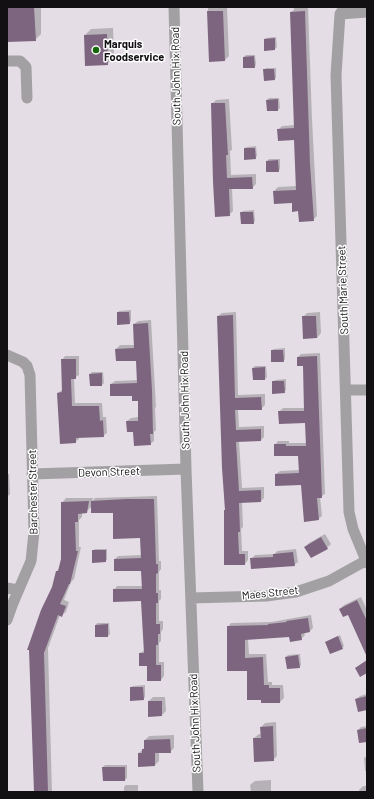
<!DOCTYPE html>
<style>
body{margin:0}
#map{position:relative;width:374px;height:799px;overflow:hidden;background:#e4dde5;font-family:Barlow,sans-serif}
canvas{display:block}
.frame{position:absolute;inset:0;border:8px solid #121012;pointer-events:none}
</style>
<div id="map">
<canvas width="374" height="799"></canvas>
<div class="frame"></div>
</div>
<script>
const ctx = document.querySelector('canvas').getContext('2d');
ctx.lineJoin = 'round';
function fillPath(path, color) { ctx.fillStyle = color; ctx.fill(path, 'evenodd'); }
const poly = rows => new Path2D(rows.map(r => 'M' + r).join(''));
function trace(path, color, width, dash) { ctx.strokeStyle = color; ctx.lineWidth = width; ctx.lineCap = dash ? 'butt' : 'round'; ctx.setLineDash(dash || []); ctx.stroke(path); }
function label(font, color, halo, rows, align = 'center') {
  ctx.font = font + ' Barlow,sans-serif'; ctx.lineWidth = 3; ctx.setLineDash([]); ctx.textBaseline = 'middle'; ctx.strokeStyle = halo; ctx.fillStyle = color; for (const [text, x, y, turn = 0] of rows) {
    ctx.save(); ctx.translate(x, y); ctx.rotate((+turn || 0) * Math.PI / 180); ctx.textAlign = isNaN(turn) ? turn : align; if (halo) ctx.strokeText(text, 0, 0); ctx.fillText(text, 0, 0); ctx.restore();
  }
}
const shadow = poly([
 [7,7,41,7,41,34,35,40,7,41],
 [208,7,227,7,229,56,225,60,210,61],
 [294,7,308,7,312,119,317,216,313,220,299,210,293,202,274,191,278,187,297,186,295,139,278,130,282,126,295,125,291,12,294,10],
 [113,28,114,58,107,64,85,35,91,29],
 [276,37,277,47,275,49,265,39,266,38],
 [246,55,255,55,256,65,254,67,244,57],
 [266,68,276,68,276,78,274,79,264,70],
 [269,98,279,98,280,108,278,110,267,100],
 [229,99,232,150,230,151,231,175,256,174,256,184,252,188,232,188,233,211,229,215,212,104,216,100],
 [256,146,257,156,255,158,245,148,247,147],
 [269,159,280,159,280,169,278,171,267,161],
 [254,210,255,221,253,223,241,213,243,211],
 [131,310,131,321,129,323,118,313,119,311],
 [236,312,238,395,265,394,265,405,261,409,238,409,239,427,264,426,264,437,261,440,239,441,242,488,264,487,264,498,261,501,242,502,243,527,241,529,242,551,248,551,248,560,245,564,225,564,225,511,218,316,222,313],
 [320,312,321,333,317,338,303,317,307,313],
 [151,320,156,407,155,408,156,430,154,432,154,441,150,444,134,431,127,421,131,418,139,417,139,400,133,395,111,384,115,381,138,380,137,360,116,349,120,345,135,345,134,324,138,321],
 [285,348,285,359,283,361,272,350,274,349],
 [320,353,325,494,320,497,322,516,318,519,302,484,276,474,280,471,300,470,299,455,275,445,278,441,289,441,289,443,307,443,306,422,279,412,283,408,305,408,304,365,298,357,301,354],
 [65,356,79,356,79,375,74,378,75,403,102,403,103,417,106,417,107,433,103,436,79,437,79,439,75,442,58,393,63,389,62,360],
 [255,366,266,366,267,377,265,379,253,368],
 [92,372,103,372,104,383,102,385,90,374],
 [286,379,286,390,284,392,273,382,275,380],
 [7,474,9,474,10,494,7,497],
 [157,496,159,561,161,561,161,569,159,572,159,590,161,590,161,599,159,601,159,621,163,621,163,629,161,632,161,641,159,643,159,662,164,662,164,676,161,680,147,665,140,653,145,650,142,600,114,590,117,586,143,586,142,570,115,559,118,556,141,555,141,537,114,512,92,506,86,512,82,512,82,517,79,520,79,547,81,547,74,579,71,582,64,600,69,602,66,612,62,615,60,615,48,648,52,792,35,792,30,649,53,588,57,571,60,568,62,559,62,503,66,498,93,498,92,502,95,498],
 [7,501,8,525,7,526],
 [325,534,331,544,327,548,305,547,309,543],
 [95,549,107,549,107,559,106,561,93,551],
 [296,549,298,562,294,565,251,559,255,555,275,554,277,551],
 [361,597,367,610,367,651,349,613,340,609,344,605],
 [311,615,313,628,310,631,304,632,305,635,301,639,290,636,248,639,249,654,266,654,268,682,272,682,272,685,283,685,284,698,280,702,262,699,228,627,231,623,271,622],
 [97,623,109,623,110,634,108,636,96,625],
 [340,635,344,646,342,648,326,642],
 [300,654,301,665,299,667,286,657,288,655],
 [145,685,145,697,143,699,131,687,133,686],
 [367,694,367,709,356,699,360,696],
 [153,697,165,697,166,711,162,715,149,701],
 [276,722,277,756,273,760,254,738,259,734,262,734,261,727,265,723],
 [367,726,367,741,358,730,361,727],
 [174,735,174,748,170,752,159,752,159,761,155,765,139,753,145,747,145,740,149,736],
 [367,756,367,771,365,771,364,758],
 [105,765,127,765,127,778,125,780,104,780,103,767],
 [271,780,271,792,251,792,250,785,255,781],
 [126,785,138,785,138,792,124,792,124,787],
 [363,786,367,786,367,792,359,792,359,790]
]);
const building = poly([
 [7,7,34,7,36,41,7,42],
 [207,11,223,11,225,61,209,62],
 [305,11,310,164,314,221,299,222,298,211,292,212,292,203,274,204,273,191,296,190,294,140,278,141,277,129,294,128,290,12],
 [107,34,108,65,85,66,84,35],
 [275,38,275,50,264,51,264,39],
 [254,56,255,68,243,68,243,57],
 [263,69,274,69,275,80,264,81],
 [278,99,278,111,267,111,266,100],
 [211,103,225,103,228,155,226,155,227,178,252,177,253,189,229,189,230,216,215,217,213,182],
 [244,148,255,148,256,159,244,160],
 [278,160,279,172,266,172,266,161],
 [240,212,253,212,254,224,241,224],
 [117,312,129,312,130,324,117,325],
 [233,315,235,398,261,397,262,410,235,410,236,430,261,429,261,441,236,442,239,491,261,490,261,502,239,503,240,532,238,532,239,554,245,554,245,565,224,565,224,510,225,510,222,468,217,316],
 [302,316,316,316,317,338,303,339],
 [148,323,152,390,153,434,150,434,151,445,134,446,133,432,127,432,126,421,138,421,138,401,132,401,132,396,110,396,110,384,137,383,136,361,116,361,115,349,134,348,133,324],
 [271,350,283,350,284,362,271,362],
 [317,356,322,498,317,498,319,520,304,522,301,485,275,486,275,474,299,473,298,456,274,456,274,444,286,444,286,446,306,446,305,423,279,424,278,411,304,411,303,366,297,366,297,357],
 [61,359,76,359,76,379,71,379,72,406,99,406,100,421,103,420,104,437,76,438,76,443,60,444,57,393,62,392],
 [265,367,265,380,253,380,252,368],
 [102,373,102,386,90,386,89,374],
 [272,381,284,381,285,393,272,394],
 [126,499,154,499,156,564,158,564,158,573,156,574,156,593,158,593,158,603,156,603,156,624,160,624,160,634,158,634,158,645,156,645,156,665,161,665,161,681,147,681,147,666,139,666,139,653,144,653,141,601,113,602,113,589,142,589,141,571,114,571,114,559,141,558,140,538,113,539,113,513,91,513,91,501],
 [89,501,87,513,78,514,78,522,75,522,76,551,78,551,70,584,69,584,60,604,66,606,62,617,58,615,44,653,48,792,34,792,29,650,27,650,41,610,52,587,56,571,58,571,61,559,61,502],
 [321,537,328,549,311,558,304,547],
 [92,550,106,550,106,562,92,563],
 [293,552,295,566,251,569,250,558,273,557,273,554],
 [357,600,367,621,367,657,348,615,343,617,339,609],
 [308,618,310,632,301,634,302,640,290,642,289,637,245,640,245,658,263,657,264,685,269,685,269,688,280,688,280,703,261,703,261,700,247,700,247,671,227,671,227,626,268,625,268,624,287,622,286,621],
 [108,624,108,637,95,637,95,625],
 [338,636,343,649,330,654,325,642],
 [298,655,300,668,287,669,285,657],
 [367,660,367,673,360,677,355,668],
 [130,687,143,687,144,700,130,701],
 [367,696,367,710,358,712,355,699],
 [148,701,162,701,162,716,148,717],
 [273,726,274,761,254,762,253,738,261,738,260,727],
 [367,728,367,742,359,743,357,730],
 [170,739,171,753,155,753,155,766,138,767,138,753,142,753,142,749,144,749,144,740],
 [102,767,125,767,125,781,103,781]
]);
const minor = poly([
 [174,7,186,469,198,792],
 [345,7,340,14,336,75,349,512,353,529,367,563],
 [340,14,367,12],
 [7,61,20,61,26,67,27,98],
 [7,355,23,362,27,366,30,375,34,532,31,561,13,603,7,620],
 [346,390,367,390],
 [32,474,186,469],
 [7,588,18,590],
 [191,598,266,596,296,592,329,581,367,560]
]);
const markers = [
 [96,50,4,"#156809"]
];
const poiNames = [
 ["Marquis",104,44],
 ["Foodservice",104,57]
];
const streetNames = [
 ["South John Hix Road",176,76,-91],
 ["South Marie Street",343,290,-92],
 ["South John Hix Road",185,400,-91],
 ["Devon Street",109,472,-2],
 ["Barchester Street",33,492,-91],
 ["Maes Street",270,593,-6],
 ["South John Hix Road",195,723,-92]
];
fillPath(shadow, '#0003');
fillPath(building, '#7d6580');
trace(minor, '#a3a0a3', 11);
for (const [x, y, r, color] of markers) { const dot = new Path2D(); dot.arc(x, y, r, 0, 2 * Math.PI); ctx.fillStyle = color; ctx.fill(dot); trace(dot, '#fff', 1.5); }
label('bold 11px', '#121012', '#fff', poiNames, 'left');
label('11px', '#121012', '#fff', streetNames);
</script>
